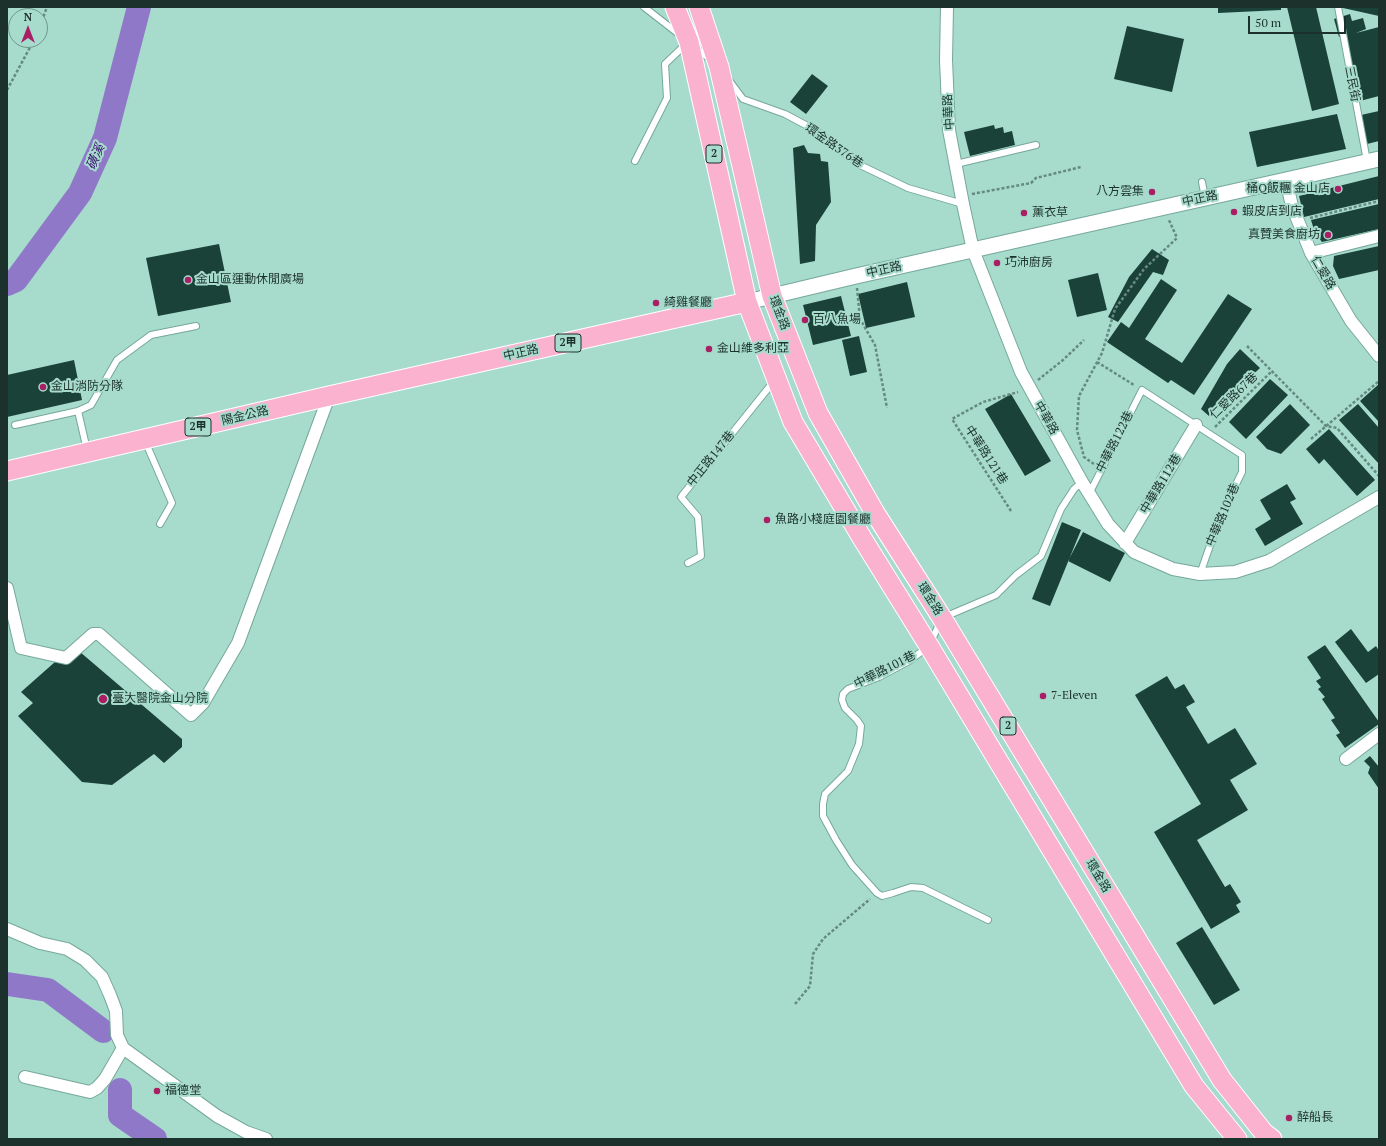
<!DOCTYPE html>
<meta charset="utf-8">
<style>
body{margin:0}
#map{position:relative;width:1386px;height:1146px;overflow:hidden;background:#a7dbcc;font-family:"PT Serif",serif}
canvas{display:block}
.frame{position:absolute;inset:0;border:8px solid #1c312c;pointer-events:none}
.north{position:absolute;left:8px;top:8px;width:40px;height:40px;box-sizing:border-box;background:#a7dbcc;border:1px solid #6f978c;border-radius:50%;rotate:0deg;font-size:11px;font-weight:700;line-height:16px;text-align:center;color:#1c312c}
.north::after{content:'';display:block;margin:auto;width:14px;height:18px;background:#a81f64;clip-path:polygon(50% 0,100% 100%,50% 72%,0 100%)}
.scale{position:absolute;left:1248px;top:16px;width:98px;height:18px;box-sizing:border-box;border:2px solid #1c312c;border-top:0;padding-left:5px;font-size:12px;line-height:14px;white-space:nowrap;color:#1c312c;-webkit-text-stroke:3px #a7dbcc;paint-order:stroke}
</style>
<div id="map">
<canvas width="1386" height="1146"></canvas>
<div class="frame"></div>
<div class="north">N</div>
<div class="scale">50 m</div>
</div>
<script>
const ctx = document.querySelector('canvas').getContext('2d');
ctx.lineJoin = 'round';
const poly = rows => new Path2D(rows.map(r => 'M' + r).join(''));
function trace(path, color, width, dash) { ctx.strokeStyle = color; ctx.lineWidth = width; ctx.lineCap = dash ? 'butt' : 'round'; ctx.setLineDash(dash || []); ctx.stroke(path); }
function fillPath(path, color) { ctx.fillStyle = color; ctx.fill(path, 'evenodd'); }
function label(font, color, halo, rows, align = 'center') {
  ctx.font = font + ' "PT Serif","Noto Sans TC",serif'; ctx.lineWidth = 4; ctx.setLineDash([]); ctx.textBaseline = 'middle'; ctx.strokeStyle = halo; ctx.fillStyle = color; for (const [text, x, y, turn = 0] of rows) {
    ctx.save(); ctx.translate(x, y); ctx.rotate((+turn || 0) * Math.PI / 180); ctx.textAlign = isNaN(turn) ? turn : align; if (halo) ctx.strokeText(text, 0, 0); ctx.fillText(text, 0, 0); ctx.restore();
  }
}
const river = poly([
 [7,284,16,280,80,193,105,138,139,7],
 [7,984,48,990,103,1031],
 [120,1090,120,1115,155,1139]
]);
const building = poly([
 [1218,7,1281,7,1281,10,1218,13],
 [1287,7,1316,7,1339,104,1312,111],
 [1343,7,1379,7,1379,16,1343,8],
 [1350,14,1352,21,1363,18,1366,29,1356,33,1379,27,1379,96,1360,101,1344,36,1339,37,1334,19],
 [1127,26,1184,39,1172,92,1114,79],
 [812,74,828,86,806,114,790,102],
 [1379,111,1379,141,1367,144,1361,115],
 [1337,114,1346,149,1257,167,1249,132],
 [994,125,995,129,1003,127,1004,133,1012,131,1015,145,970,156,964,132],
 [804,145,808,153,820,154,821,161,828,162,831,202,816,225,815,261,800,264,793,148],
 [1379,176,1379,199,1304,217,1299,196],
 [1379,204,1379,229,1322,242,1315,233,1311,220],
 [219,244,231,302,158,316,146,258],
 [1379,246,1379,270,1339,279,1333,266,1334,256],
 [1152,249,1169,260,1163,275,1153,272,1118,322,1108,317,1129,277],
 [1098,273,1107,310,1077,317,1068,280],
 [1161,279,1177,290,1145,339,1182,363,1228,294,1252,309,1194,395,1171,380,1168,383,1107,342,1121,322,1129,328],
 [907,282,915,317,866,328,858,294],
 [841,296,851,336,813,345,803,305],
 [859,336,867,372,850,376,842,340],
 [1240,349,1260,368,1209,416,1201,409,1227,364],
 [74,360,82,400,7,417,7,375],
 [1270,379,1288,395,1246,439,1229,422],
 [1379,384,1379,422,1360,401],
 [1011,394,1051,461,1025,476,985,409],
 [1290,404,1310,425,1281,454,1267,449,1256,437],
 [1358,404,1379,428,1379,464,1339,420],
 [1329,429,1375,480,1357,496,1324,459,1319,464,1306,449],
 [1287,484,1296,499,1290,502,1303,524,1265,546,1255,529,1271,519,1260,500],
 [1062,522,1081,530,1050,606,1032,599],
 [1083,532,1125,553,1110,582,1068,561],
 [1351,629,1368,652,1376,646,1379,651,1379,674,1366,683,1335,642],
 [1325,645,1379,722,1379,724,1345,748,1336,735,1340,733,1331,720,1335,718,1322,699,1325,697,1318,689,1321,687,1316,681,1321,678,1307,657],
 [73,646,182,739,182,747,164,763,154,754,112,785,82,782,18,716,33,703,21,692],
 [1167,676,1175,689,1184,684,1195,702,1186,707,1208,744,1235,728,1257,764,1230,780,1248,810,1197,840,1225,887,1230,884,1241,902,1236,905,1240,912,1211,929,1154,832,1201,804,1135,695],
 [1370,756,1379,767,1379,789,1368,773,1370,767,1364,761],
 [1202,927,1240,990,1214,1005,1176,943]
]);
const path = poly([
 [40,26,47,7],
 [7,90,34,40],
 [972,194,1031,183,1036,178,1081,167],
 [1310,218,1379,201],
 [857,288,860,319,875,345,887,408],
 [1247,346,1326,426,1337,428,1379,476],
 [1097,362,1134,385],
 [1038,380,1063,360,1084,340],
 [1215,427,1272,371],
 [1311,439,1379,381],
 [1094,464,1084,457,1077,430,1079,396,1102,353,1115,309,1144,269,1177,238,1169,220],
 [1011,511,952,419,983,402,1018,392],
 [795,1004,810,986,813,954,823,939,870,899]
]);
const service = poly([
 [644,7,680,35],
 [1338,7,1367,161],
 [695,47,712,61],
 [728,79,743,99,785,114,815,130,860,165,908,188,963,204],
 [635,161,667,98,665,64,686,44],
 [956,164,1036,145],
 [1202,182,1205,198],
 [78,411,87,450],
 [15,425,78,411,91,405,117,360,151,335,196,326],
 [145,441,172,503,160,524],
 [1089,494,1142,390,1242,455,1242,472,1220,517,1200,574],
 [688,563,701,556,698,517,681,497,774,381],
 [988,920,923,888,911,887,893,893,882,896,877,893,852,865,836,840,823,816,823,804,825,794,848,771,859,744,861,726,857,720,845,708,842,700,843,694,848,689,879,677,909,661,929,646,942,618,996,595,1016,575,1041,556,1061,509,1074,489,1082,482]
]);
const minor = poly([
 [947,7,946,60,949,130,963,204,973,250,1021,372,1082,482,1108,524,1134,552,1173,569,1200,574,1235,572,1269,561,1379,497],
 [1286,180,1292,206,1311,253,1351,321,1379,356],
 [1311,253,1379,236],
 [1125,543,1196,425],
 [7,588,21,648,66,658,93,634,99,634,191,715,203,703,238,643,329,396],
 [1346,759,1379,734],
 [7,929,40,943,67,949,85,960,102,977,110,995,116,1011,117,1035,123,1048,217,1116,246,1132,266,1139],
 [25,1077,90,1092,97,1088,105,1079,123,1048]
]);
const tertiary = poly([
 [747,302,856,276,1286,180,1379,159]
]);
const primary = poly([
 [675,7,689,42,747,302,793,422,862,538,929,646,1194,1086,1237,1139],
 [699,7,719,67,772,296,818,413,875,513,942,618,1222,1080,1264,1133,1272,1139],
 [7,471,329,396,747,302]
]);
const markers = [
 [1338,189,4,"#a81f64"],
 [1152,192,4,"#a81f64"],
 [1234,212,4,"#a81f64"],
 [1024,213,4,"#a81f64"],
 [1328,235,4,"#a81f64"],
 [997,263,4,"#a81f64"],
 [188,280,4,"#a81f64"],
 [656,303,4,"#a81f64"],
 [805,320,4,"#a81f64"],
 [709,349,4,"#a81f64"],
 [43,387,4,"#a81f64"],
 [767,520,4,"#a81f64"],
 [1043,696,4,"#a81f64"],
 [103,699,5,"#a81f64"],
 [157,1091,4,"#a81f64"],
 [1289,1118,4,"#a81f64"]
];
const shields = [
 [714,154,16],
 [568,343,26],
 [198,427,26],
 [1008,726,16]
];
const shieldNames = [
 ["2",714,154],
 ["2甲",568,343],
 ["2甲",198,427],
 ["2",1008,726]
];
const streetNames = [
 ["三民街",1352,84,79],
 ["中華路",949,112,-94],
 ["環金路376巷",834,146,35],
 ["中正路",1200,199,-12],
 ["中正路",884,270,-13],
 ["仁愛路",1323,273,60],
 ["環金路",779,313,69],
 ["中正路",521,353,-13],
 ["仁愛路67巷",1234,396,-44],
 ["陽金公路",245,416,-13],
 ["中華路",1046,418,60],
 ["中華路122巷",1115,442,-63],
 ["中華路121巷",986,455,57],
 ["中正路147巷",711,459,-51],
 ["中華路112巷",1161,484,-59],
 ["中華路102巷",1223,515,-67],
 ["環金路",930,599,58],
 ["中華路101巷",885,670,-27],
 ["環金路",1098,876,59]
];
const poiNames = [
 ["桶Q飯糰 金山店",1330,189,"right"],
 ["八方雲集",1144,192,"right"],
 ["蝦皮店到店",1242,212],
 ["薰衣草",1032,213],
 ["真贊美食廚坊",1320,235,"right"],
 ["巧沛廚房",1005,263],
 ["金山區運動休閒廣場",196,280],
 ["綺雞餐廳",664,303],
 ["百八魚場",813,320],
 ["金山維多利亞",717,349],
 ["金山消防分隊",51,387],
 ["魚路小棧庭園餐廳",775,520],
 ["7-Eleven",1051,696],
 ["臺大醫院金山分院",112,699],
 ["福德堂",165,1091],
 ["醉船長",1297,1118]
];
const waterNames = [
 ["磺溪",96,157,-66]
];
trace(river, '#9078c9', 24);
fillPath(building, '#1a4239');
trace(service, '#76a89b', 8);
trace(minor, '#76a89b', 14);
trace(tertiary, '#76a89b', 17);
trace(primary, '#fff', 21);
trace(path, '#658a80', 2.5, [3, 2]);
trace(service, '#fff', 6);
trace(minor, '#fff', 12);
trace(tertiary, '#fff', 15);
trace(primary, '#fab2cf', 19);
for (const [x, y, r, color] of markers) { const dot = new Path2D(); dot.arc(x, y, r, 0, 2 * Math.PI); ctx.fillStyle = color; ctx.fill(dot); trace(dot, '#a7dbcc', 1.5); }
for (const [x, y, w] of shields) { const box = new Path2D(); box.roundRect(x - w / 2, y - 9, w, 18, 3); ctx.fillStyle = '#a7dbcc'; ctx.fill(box); trace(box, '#1c312c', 1); }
label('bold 11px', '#1c312c', null, shieldNames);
label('12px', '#1c312c', '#a7dbcc', streetNames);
label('12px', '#1c312c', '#a7dbcc', poiNames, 'left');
label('italic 13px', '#3b0f72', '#a7dbcc', waterNames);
</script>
